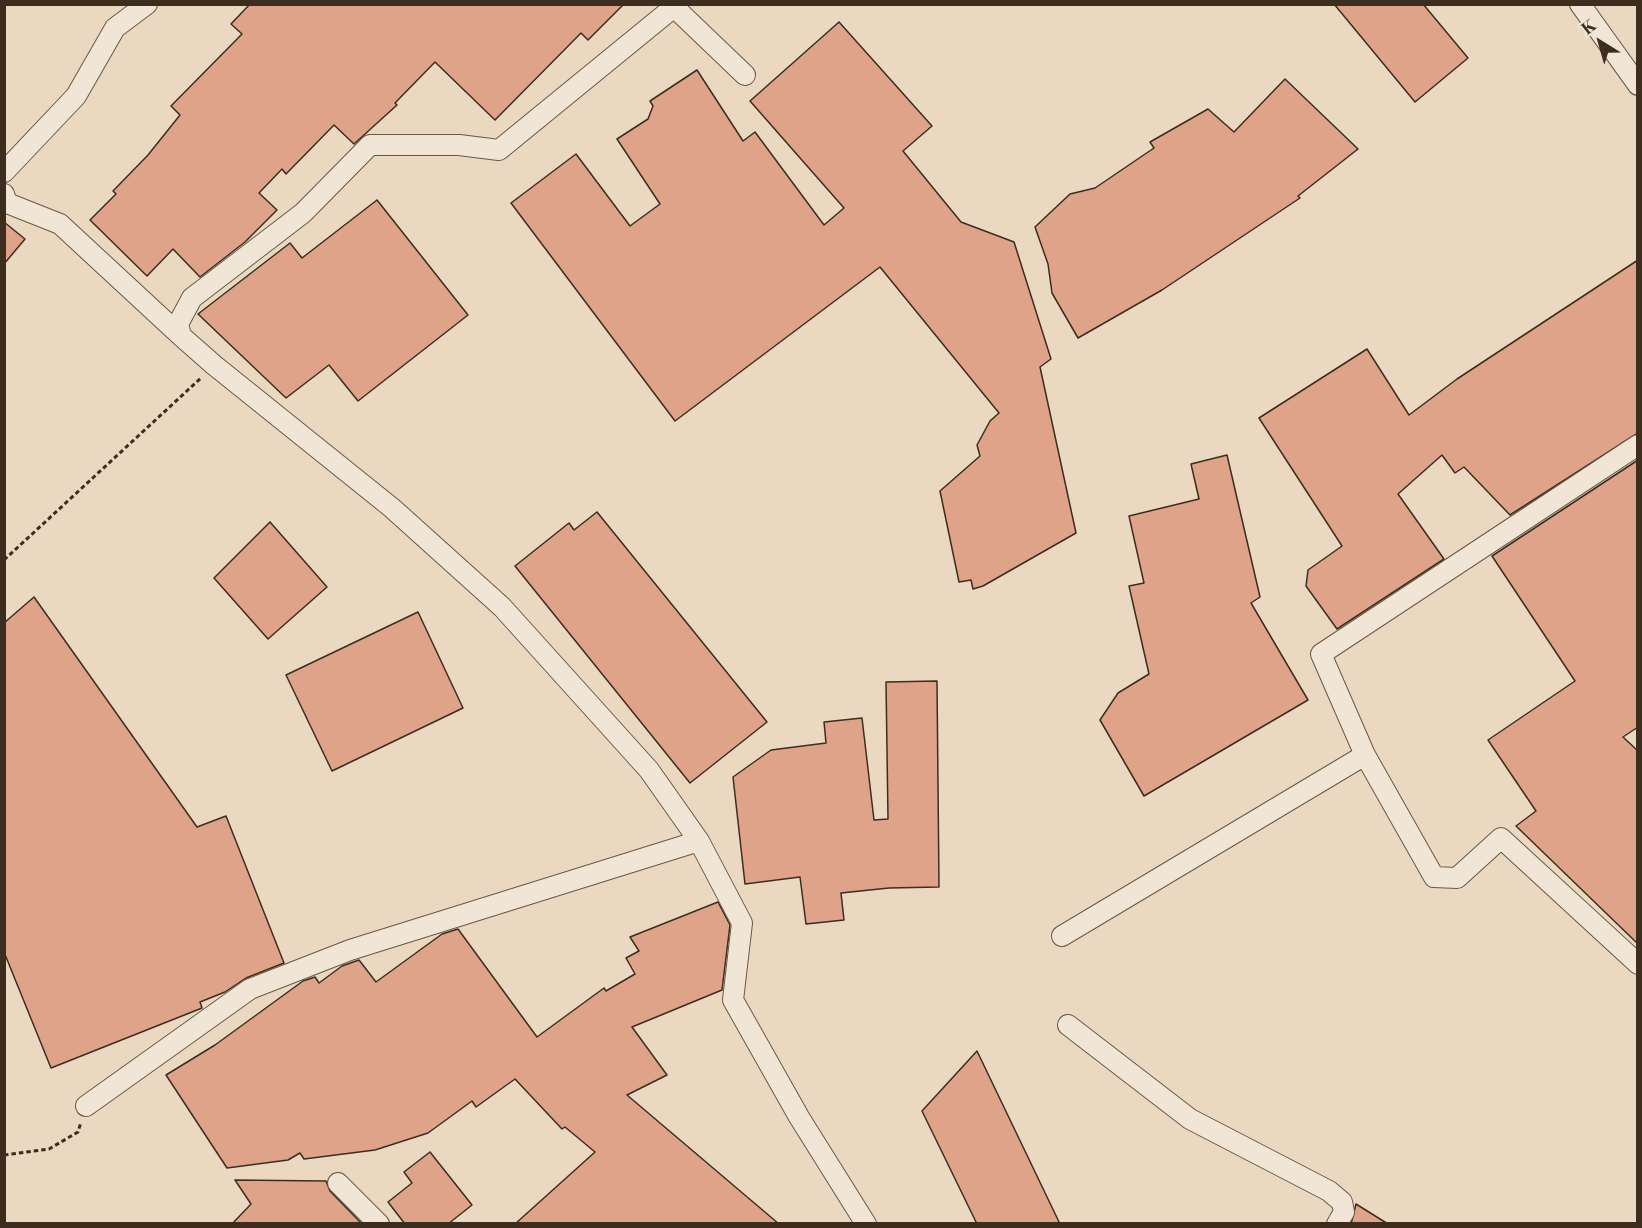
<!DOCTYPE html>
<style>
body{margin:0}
#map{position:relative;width:1642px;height:1228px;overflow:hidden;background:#ead8c0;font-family:"Libre Bodoni",serif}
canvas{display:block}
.frame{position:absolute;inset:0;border:6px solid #3c2d1f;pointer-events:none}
.north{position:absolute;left:1570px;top:12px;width:60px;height:60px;-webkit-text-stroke:4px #f1e6d6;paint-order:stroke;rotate:323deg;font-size:16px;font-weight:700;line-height:24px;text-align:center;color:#3c2d1f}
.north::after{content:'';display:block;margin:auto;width:21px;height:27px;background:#3c2d1f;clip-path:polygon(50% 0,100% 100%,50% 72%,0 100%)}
</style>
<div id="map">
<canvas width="1642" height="1228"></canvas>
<div class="frame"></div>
<div class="north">K</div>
</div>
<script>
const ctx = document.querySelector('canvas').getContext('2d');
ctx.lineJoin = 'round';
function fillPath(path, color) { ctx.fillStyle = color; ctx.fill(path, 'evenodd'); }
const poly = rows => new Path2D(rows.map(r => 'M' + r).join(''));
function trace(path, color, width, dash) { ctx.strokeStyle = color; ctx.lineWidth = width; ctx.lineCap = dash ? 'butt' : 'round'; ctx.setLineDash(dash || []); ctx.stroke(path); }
const building = poly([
 [250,4,624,4,588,40,581,33,495,120,435,62,395,103,397,105,354,144,334,125,286,174,282,169,259,193,277,210,245,242,200,277,173,249,147,276,90,220,116,194,113,191,148,155,180,115,171,106,242,34,231,24,250,4],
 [1334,4,1423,4,1468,58,1415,102,1334,4],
 [839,22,932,126,903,151,961,222,1014,242,1051,359,1040,367,1076,533,983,586,973,589,971,580,959,582,940,491,980,456,977,445,990,421,999,413,880,267,675,421,511,203,576,154,630,226,660,204,617,139,648,119,653,106,650,101,697,70,743,141,755,132,824,225,844,208,750,101,839,22],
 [1285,79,1358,149,1298,196,1300,198,1162,290,1078,338,1052,293,1048,264,1035,227,1070,194,1095,188,1154,148,1150,142,1208,109,1234,132,1285,79],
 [377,200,468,315,358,401,329,365,286,398,198,314,290,243,302,258,377,200],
 [4,222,25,239,4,264,4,222],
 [1638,260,1638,433,1510,515,1464,467,1455,473,1442,455,1398,494,1444,559,1337,629,1306,586,1308,570,1342,546,1259,418,1367,349,1409,415,1457,379,1638,260],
 [1227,455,1260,597,1251,603,1308,700,1144,796,1100,720,1118,693,1149,674,1129,586,1144,583,1129,516,1199,499,1191,464,1227,455],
 [1638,460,1638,727,1623,737,1638,751,1638,944,1516,826,1536,811,1488,740,1575,681,1492,556,1638,460],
 [597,512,767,722,690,783,515,566,569,523,574,530,597,512],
 [270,522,327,587,268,639,214,578,270,522],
 [34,597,197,827,226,816,284,963,246,978,225,992,200,1002,202,1008,51,1068,4,952,4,623,34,597],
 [418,612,463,708,332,771,286,675,418,612],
 [937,681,939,887,889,888,841,893,844,920,806,924,800,877,745,884,733,777,771,750,826,743,824,722,862,718,874,820,888,819,886,682,937,681],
 [718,902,730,925,722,990,632,1027,667,1075,627,1095,779,1224,515,1224,595,1152,565,1127,562,1129,515,1079,476,1107,472,1101,428,1133,375,1150,304,1159,300,1153,288,1160,227,1168,166,1075,215,1045,303,981,315,977,319,983,342,966,359,960,376,982,442,934,458,929,537,1037,604,988,606,991,635,974,626,958,639,951,630,937,718,902],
 [977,1051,1060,1224,977,1224,922,1111,977,1051],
 [430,1152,472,1205,448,1224,405,1224,388,1202,412,1183,404,1172,430,1152],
 [235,1180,326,1181,330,1191,362,1224,232,1224,251,1204,235,1180],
 [1356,1204,1388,1224,1351,1224,1356,1204]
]);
const path = poly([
 [4,560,202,377],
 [4,1155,49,1149,78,1132,81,1122]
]);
const minor = poly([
 [1580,4,1638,85],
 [4,172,76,96,115,28,147,4],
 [4,194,7,203,60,224,181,336],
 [1365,755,1434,877,1457,878,1501,838,1638,964],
 [699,841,649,770,502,607,392,508,214,365,181,336,178,324,192,298,303,213,370,145,459,145,499,150,674,7,745,75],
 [1062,936,1365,755,1321,654,1638,445],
 [1068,1025,1190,1119,1329,1191,1342,1202,1344,1212,1337,1224],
 [86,1106,250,989,350,950,699,841,742,923,733,1000,799,1117,866,1224],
 [338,1183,379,1224]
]);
fillPath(building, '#dfa389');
trace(building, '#3c2d1f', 1.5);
trace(minor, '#685847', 22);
trace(path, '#3c2d1f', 3, [4.5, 3]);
trace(minor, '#f1e6d6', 20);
</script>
